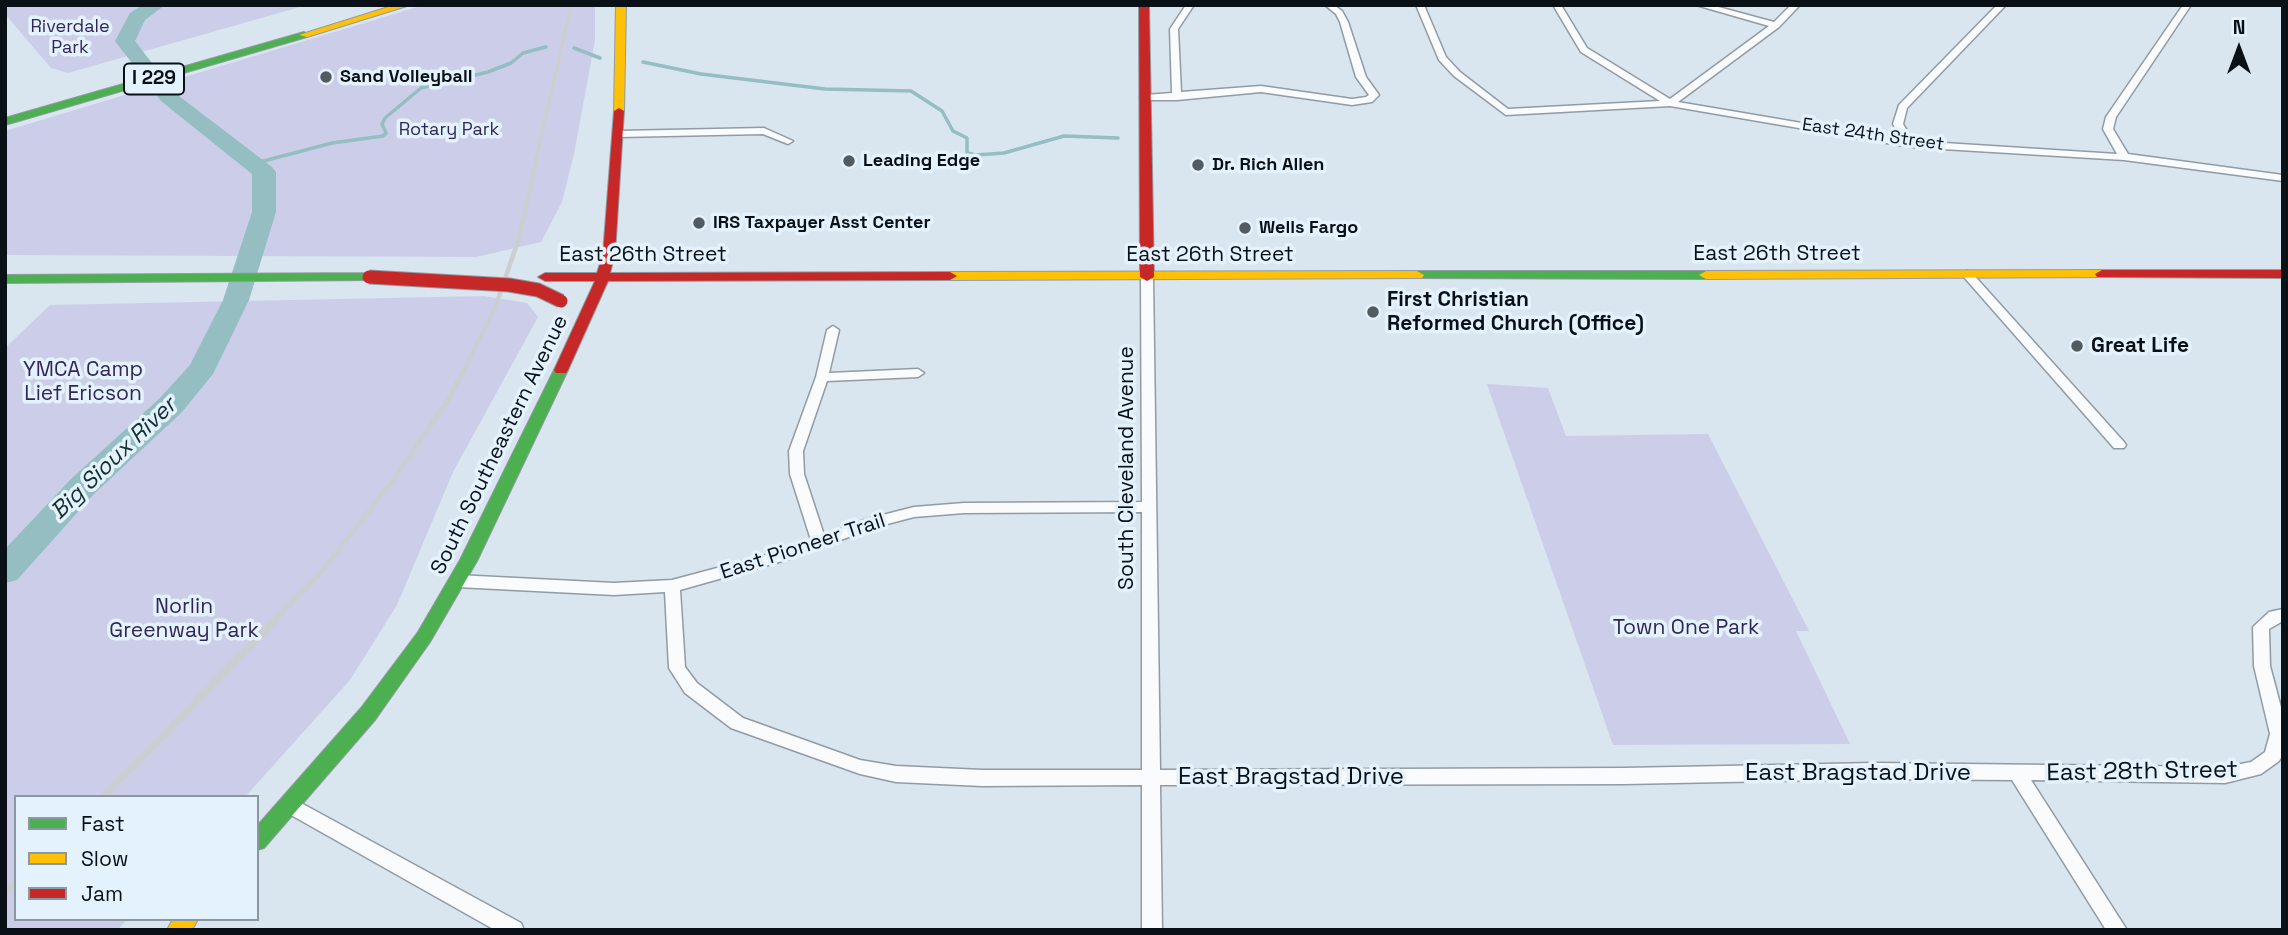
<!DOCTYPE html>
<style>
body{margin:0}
#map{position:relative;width:2288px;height:935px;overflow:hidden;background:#d9e5ef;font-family:"Space Grotesk",sans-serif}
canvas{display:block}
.frame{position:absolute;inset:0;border:7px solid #091016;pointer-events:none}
.legend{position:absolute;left:14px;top:795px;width:245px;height:126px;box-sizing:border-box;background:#e4f2fd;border:2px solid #8c98a1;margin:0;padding:9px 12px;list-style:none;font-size:21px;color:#091016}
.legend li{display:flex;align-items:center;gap:14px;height:35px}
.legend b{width:35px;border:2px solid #8c98a1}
.north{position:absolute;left:2204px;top:14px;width:70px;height:70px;-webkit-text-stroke:5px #e4f2fd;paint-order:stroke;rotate:0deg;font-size:19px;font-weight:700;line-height:28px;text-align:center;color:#091016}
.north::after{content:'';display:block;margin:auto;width:24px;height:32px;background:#091016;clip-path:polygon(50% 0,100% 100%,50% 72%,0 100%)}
</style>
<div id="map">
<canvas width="2288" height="935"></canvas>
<div class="frame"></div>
<ul class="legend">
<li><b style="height:9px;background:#4caf50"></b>Fast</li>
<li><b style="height:9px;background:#ffc107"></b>Slow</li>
<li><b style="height:9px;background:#c62828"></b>Jam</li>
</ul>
<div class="north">N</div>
</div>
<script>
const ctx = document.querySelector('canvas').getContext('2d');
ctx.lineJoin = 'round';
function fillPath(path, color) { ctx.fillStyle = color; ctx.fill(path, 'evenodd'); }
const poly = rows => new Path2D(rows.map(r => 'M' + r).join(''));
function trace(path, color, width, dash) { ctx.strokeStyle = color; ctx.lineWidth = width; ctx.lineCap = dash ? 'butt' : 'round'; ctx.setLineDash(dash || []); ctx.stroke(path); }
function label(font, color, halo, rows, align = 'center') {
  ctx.font = font + ' "Space Grotesk",sans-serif'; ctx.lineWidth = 7; ctx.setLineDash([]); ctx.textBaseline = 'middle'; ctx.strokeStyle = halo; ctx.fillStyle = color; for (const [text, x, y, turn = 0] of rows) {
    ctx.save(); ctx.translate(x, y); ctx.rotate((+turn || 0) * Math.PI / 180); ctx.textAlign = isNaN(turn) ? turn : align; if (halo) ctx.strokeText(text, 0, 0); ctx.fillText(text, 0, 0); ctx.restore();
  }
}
const green = poly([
 [5,5,307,5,68,73,51,68,5,14],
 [424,5,595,5,595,40,574,154,562,202,541,242,476,257,5,255,5,131],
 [484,296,527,303,538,317,453,472,397,605,350,680,245,797,16,797,16,919,128,919,117,930,5,930,5,348,50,305],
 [1487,384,1548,388,1566,436,1708,434,1809,631,1796,631,1850,744,1613,745]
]);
const streamFar1 = poly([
 [574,48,600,58],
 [643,62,701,74,825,89,911,91,942,111,953,131,967,138,967,153,976,155,1004,153,1064,136,1118,138],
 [256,163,332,143,383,136,386,133,382,124,385,118,421,88,488,72,511,63,523,53,546,47]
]);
const stream = poly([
 [256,163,259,162]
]);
const river = poly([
 [143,5,165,5,145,20,135,41,175,93,272,167,276,172,276,212,249,300,213,374,182,412,93,495,17,580,5,583,5,549,71,479,160,398,190,365,223,300,252,212,252,174,161,101,115,41,130,13,143,5]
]);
const street = poly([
 [1186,5,1194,5,1178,29,1181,92,1261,86,1352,99,1366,97,1369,95,1356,77,1340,22,1336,14,1325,5,1334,5,1342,11,1348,22,1366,77,1379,95,1372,102,1352,105,1261,92,1177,100,1142,100,1140,98,1145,95,1172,93,1170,29,1186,5],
 [1416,5,1424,5,1446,57,1460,72,1508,109,1660,101,1581,52,1553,5,1561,5,1587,48,1670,99,1769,26,1696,5,1711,5,1774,22,1791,5,1800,5,1779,27,1678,102,1902,140,1893,124,1899,105,1997,5,2006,5,1907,108,1903,124,1913,141,2117,154,2103,129,2106,117,2183,5,2191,5,2116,117,2113,129,2128,154,2283,175,2283,181,2124,160,1910,147,1670,106,1506,115,1454,76,1439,60,1416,5],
 [764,128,793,141,788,144,763,134,619,137,614,134,619,131,764,128],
 [1967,271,1971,272,2124,442,2126,445,2124,448,2114,448,1963,276,1961,274,1967,271],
 [1147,274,1153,277,1160,770,1624,768,1876,763,2225,767,2251,762,2265,752,2270,734,2254,666,2253,627,2269,612,2283,609,2283,621,2269,629,2270,666,2283,715,2282,756,2279,761,2261,774,2225,783,2031,780,2127,930,2106,930,2012,780,1876,779,1624,784,1160,785,1162,930,1142,930,1142,785,982,786,896,782,860,774,731,728,685,693,669,668,665,592,614,595,457,587,452,585,449,581,452,577,457,575,614,583,672,580,777,552,811,540,790,474,789,451,816,377,827,330,833,326,839,330,829,373,918,369,924,373,918,377,827,381,803,451,804,474,824,535,867,519,914,507,964,503,1142,502,1141,277,1147,274],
 [1142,512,1142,770,982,770,896,766,860,760,743,718,697,683,685,667,680,590,786,560,876,527,914,517,964,513,1142,512],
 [290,797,521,923,524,930,495,930,284,811,281,805,284,799,290,797]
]);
const fast = poly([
 [304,32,309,35,307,37,5,125,5,118,304,32],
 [1417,271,1706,271,1713,275,1706,279,1412,278,1410,275,1417,271],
 [369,273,374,274,374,280,5,283,5,275,369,273],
 [561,366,568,370,477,561,430,642,375,720,264,848,257,850,257,826,361,708,418,632,460,560,554,370,561,366]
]);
const slow = poly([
 [395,5,410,5,307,37,299,35,395,5],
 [616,5,626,5,624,111,619,114,614,111,616,5],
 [2102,270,2109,274,2107,277,1706,279,1699,275,1706,271,2102,270],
 [1417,271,1424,275,1422,278,950,280,943,276,950,272,1417,271],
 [173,919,198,919,192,930,167,930,173,919]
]);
const jam = poly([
 [1139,5,1149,5,1154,277,1147,281,1140,277,1139,5],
 [619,108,624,111,615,254,610,273,950,272,957,276,950,280,608,281,568,370,566,373,556,373,554,370,595,281,545,281,538,277,545,273,597,273,603,254,614,111,619,108],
 [2102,270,2283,270,2283,278,2097,277,2095,274,2102,270]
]);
const railFar3 = poly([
 [535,164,571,5]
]);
const railFar2 = poly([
 [465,367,495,308,518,241,536,162]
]);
const railFar1 = poly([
 [275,620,317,577,394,479,448,400,466,366]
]);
const rail = poly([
 [103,797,276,619],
 [5,893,16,882]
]);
const jamBridge = poly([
 [369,277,509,285,538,290,561,301]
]);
const markers = [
 [326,77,7,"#525b62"],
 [849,161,7,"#525b62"],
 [1198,165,7,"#525b62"],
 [699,223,7,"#525b62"],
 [1245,228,7,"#525b62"],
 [1373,312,7,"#525b62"],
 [2077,346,7,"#525b62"]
];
const farParknames = [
 ["Riverdale",70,27],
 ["Park",70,48],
 ["Rotary Park",449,130]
];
const farPoinames = [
 ["Sand Volleyball",340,77],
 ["Leading Edge",863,161],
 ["Dr. Rich Allen",1212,165],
 ["IRS Taxpayer Asst Center",713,223],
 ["Wells Fargo",1259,228]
];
const farStreetnames = [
 ["East 24th Street",1873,135,8]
];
const shields = [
 [154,79,60]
];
const shieldNames = [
 ["I 229",154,79]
];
const streetNames = [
 ["East 26th Street",1777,254],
 ["East 26th Street",643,255],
 ["East 26th Street",1210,255],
 ["South Southeastern Avenue",500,445,-64],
 ["South Cleveland Avenue",1127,468,-90],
 ["East Pioneer Trail",803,547,-18]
];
const poiNames = [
 ["First Christian",1387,300],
 ["Reformed Church (Office)",1387,324],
 ["Great Life",2091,346]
];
const parkNames = [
 ["YMCA Camp",83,370],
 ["Lief Ericson",83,394],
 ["Norlin",184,607],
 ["Greenway Park",184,631],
 ["Town One Park",1686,628]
];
const waterNames = [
 ["Big Sioux River",114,459,-44]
];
const nearStreetnames = [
 ["East 28th Street",2142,772,-1],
 ["East Bragstad Drive",1858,773],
 ["East Bragstad Drive",1291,777]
];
fillPath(green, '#cccee9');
trace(streamFar1, '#94bec1', 3.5);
trace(stream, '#94bec1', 4.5);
fillPath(river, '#94bec1');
trace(street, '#929ba3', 3);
trace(fast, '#929ba3', 2);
trace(slow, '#929ba3', 2);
trace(jam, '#929ba3', 2);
fillPath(street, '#f9fbfd');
fillPath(fast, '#4caf50');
fillPath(slow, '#ffc107');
fillPath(jam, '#c62828');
trace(railFar3, '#cbcfd1', 3.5);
trace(railFar2, '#cbcfd1', 4.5);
trace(railFar1, '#cbcfd1', 5);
trace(rail, '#cbcfd1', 7);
trace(jamBridge, '#929ba3', 15, []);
trace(jamBridge, '#c62828', 13);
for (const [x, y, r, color] of markers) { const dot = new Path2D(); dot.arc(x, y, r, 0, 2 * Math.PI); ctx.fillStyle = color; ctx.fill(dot); trace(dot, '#e4f2fd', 2.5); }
label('18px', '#322659', '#e4f2fd', farParknames);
label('bold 18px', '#091016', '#e4f2fd', farPoinames, 'left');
label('18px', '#091016', '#e4f2fd', farStreetnames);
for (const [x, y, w] of shields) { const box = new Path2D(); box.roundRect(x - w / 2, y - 15.5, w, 31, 5); ctx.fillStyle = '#e4f2fd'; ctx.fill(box); trace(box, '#091016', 2); }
label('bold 19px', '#091016', null, shieldNames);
label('21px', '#091016', '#e4f2fd', streetNames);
label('bold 21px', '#091016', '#e4f2fd', poiNames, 'left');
label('21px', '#322659', '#e4f2fd', parkNames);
label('italic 23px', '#12302f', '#e4f2fd', waterNames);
label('24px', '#091016', '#e4f2fd', nearStreetnames);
</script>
